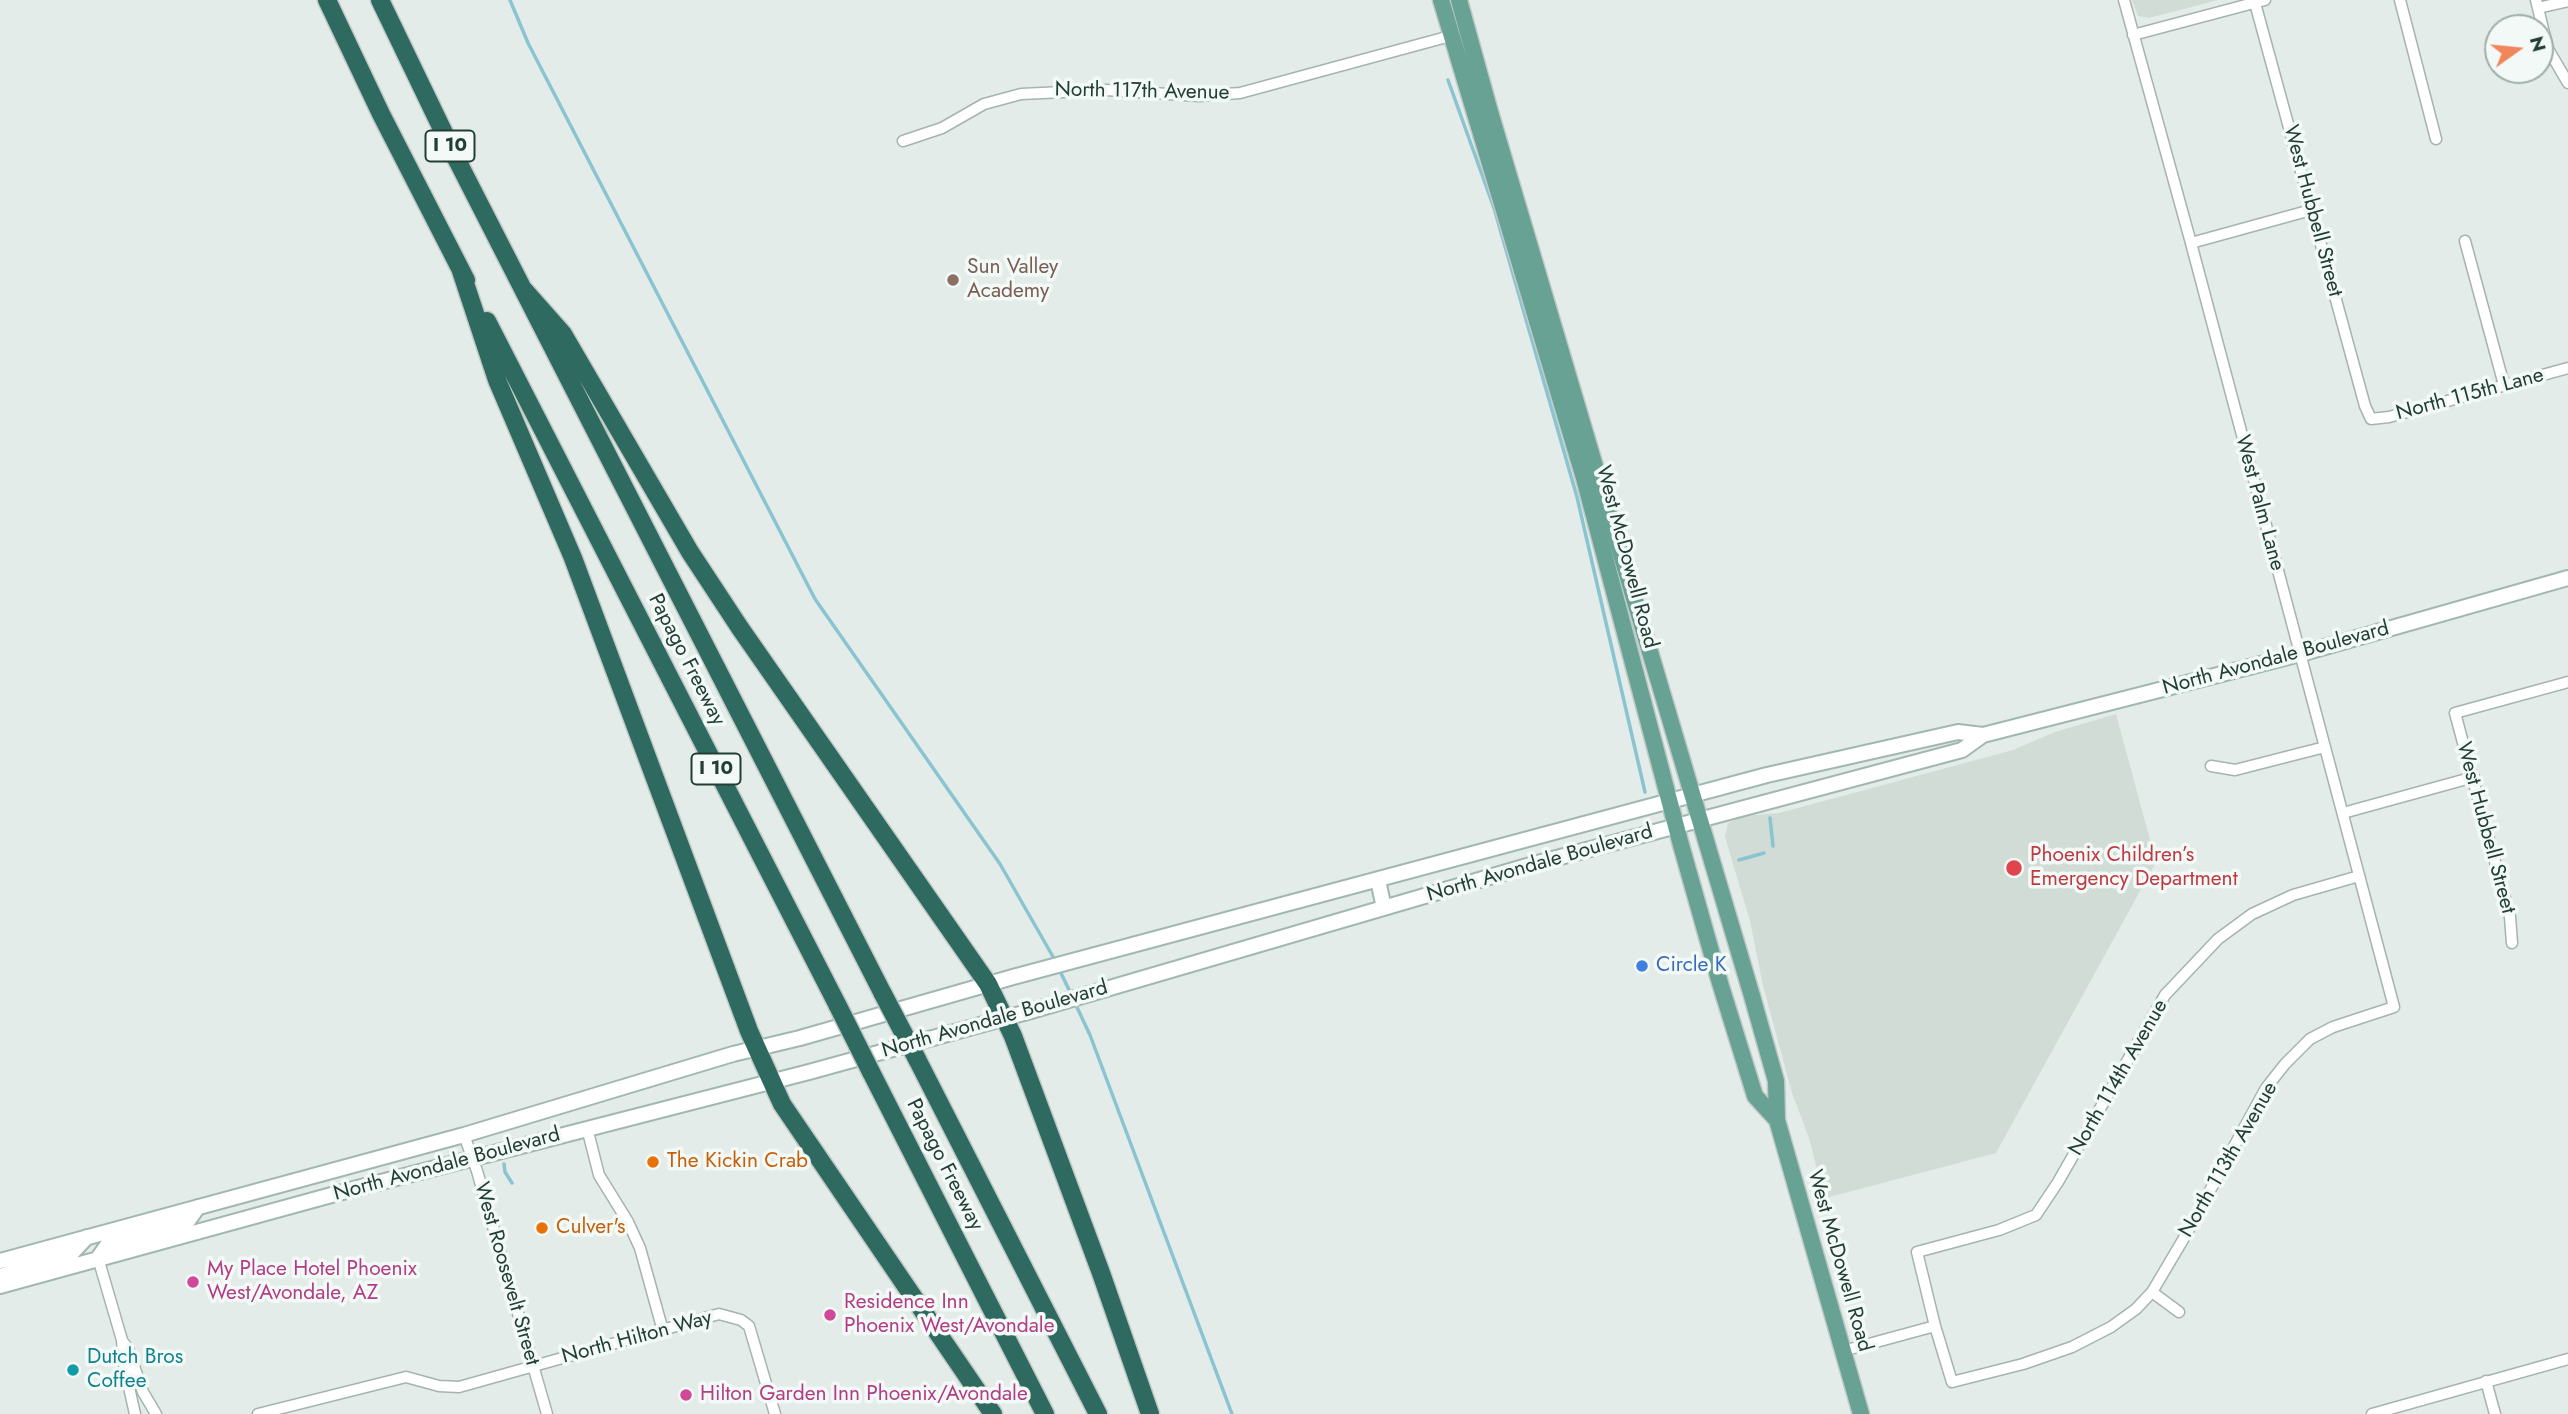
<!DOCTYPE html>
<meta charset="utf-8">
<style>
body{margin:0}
#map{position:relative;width:2568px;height:1414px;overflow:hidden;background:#e3ece8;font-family:Jost,sans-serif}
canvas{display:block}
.north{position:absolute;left:2484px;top:14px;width:70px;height:70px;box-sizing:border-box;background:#f3f9f6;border:2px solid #9faeaa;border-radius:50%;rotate:75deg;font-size:19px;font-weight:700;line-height:28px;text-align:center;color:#223e37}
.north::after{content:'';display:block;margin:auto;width:24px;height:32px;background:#f1855c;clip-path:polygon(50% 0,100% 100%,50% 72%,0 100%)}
</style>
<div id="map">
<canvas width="2568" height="1414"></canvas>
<div class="north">N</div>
</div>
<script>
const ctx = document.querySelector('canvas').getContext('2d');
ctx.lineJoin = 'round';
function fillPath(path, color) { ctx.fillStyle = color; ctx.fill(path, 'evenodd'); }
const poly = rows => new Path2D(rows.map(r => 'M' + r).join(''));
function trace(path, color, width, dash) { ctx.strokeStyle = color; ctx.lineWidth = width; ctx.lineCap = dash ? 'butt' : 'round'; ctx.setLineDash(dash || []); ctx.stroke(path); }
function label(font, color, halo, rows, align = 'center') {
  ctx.font = font + ' Jost,sans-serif'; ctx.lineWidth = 7; ctx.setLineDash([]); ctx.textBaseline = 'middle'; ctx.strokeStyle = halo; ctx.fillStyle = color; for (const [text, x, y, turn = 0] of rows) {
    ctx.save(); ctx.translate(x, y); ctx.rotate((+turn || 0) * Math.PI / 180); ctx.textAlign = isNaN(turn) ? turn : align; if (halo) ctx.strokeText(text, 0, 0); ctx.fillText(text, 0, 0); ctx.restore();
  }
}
const built = poly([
 [2132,0,2218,0,2149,18,2138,16],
 [2116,714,2156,862,1996,1153,1822,1199,1819,1177,1809,1138,1792,1093,1763,986,1750,921,1725,837,1728,823,1742,816,1779,813,2013,750,2055,732]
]);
const stream = poly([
 [510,0,528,43,815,599,1000,864,1056,962],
 [1448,80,1494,208,1577,497,1645,792],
 [1770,818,1773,846],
 [1739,860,1764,853],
 [1059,969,1071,994],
 [1074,1001,1090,1035,1232,1414],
 [504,1164,505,1172,512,1183]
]);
const minor = poly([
 [2124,0,2191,243,2394,1007,2333,1027,2310,1039,2285,1064,2266,1088,2184,1238,2152,1292,2136,1309,2111,1327,2072,1347,2023,1364,1952,1382,1935,1326,1917,1252,1999,1230,2036,1215,2058,1182,2165,995,2218,939,2252,914,2293,895,2359,876],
 [2400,0,2436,139],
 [2536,0,2548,49,2568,83],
 [2255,3,2365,406,2371,419,2389,417,2568,368],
 [2538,8,2568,1],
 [2133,35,2265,0],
 [903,141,942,128,984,104,1021,94,1106,90,1199,96,1240,93,1454,35],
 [2465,241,2504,385],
 [2191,243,2311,210],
 [2211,766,2235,770,2325,747],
 [2343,813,2474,777],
 [2512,943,2510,917,2455,713,2568,682],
 [587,1128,599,1175,628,1222,640,1248,663,1331],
 [464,1135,477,1171,547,1414],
 [98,1258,122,1340,124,1365,135,1414],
 [2152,1292,2179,1312],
 [124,1343,128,1349,143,1392,156,1414],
 [1843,1351,1935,1326],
 [2486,1381,2495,1414],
 [258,1414,406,1377,439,1386,459,1387,719,1314,741,1320,749,1326,775,1414],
 [2372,1414,2568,1359]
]);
const secondary = poly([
 [1378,880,1384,908],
 [98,1258,108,1244,188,1221,198,1207],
 [0,1261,464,1135,733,1054,800,1038,1013,977,1767,775,1958,732,1983,735],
 [0,1276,72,1253,87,1237],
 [0,1286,346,1191,809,1072,1031,1011,1534,864,1962,750,1983,735,2300,654,2568,578]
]);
const primary = poly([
 [1441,0,1584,478,1681,845,1720,983,1755,1096,1777,1120],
 [1459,0,1490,112,1752,996,1776,1081,1777,1120,1861,1414]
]);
const motorway = poly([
 [327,0,381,114,466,280],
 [380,0,457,160,883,994],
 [461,271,497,380,573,558,749,1031,782,1104,993,1414],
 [524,290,563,334,690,552,740,628,988,984,1013,1036,1101,1273,1150,1414],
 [487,321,838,1006],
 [917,1059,1098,1414],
 [871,1072,1045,1414]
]);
const motorwayBridge = poly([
 [883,994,917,1059],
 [838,1006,871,1072]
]);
const markers = [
 [953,280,7,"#8d6e63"],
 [2014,868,9,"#e0444e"],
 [1642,966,7,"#3f7fe0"],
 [653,1162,7,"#e8710a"],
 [542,1228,7,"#e8710a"],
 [193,1282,7,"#d1479c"],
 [830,1315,7,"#d1479c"],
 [73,1370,7,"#0f9aa8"],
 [686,1395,7,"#d1479c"]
];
const shields = [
 [450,146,49],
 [716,769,49]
];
const shieldNames = [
 ["I 10",450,146],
 ["I 10",716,769]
];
const streetNames = [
 ["North 117th Avenue",1142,92,1],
 ["West Hubbell Street",2312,211,75],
 ["North 115th Lane",2470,395,-15],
 ["West Palm Lane",2259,503,75],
 ["West McDowell Road",1626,557,75],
 ["North Avondale Boulevard",2276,659,-15],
 ["Papago Freeway",686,660,63],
 ["West Hubbell Street",2485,828,75],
 ["North Avondale Boulevard",1540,864,-16],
 ["North Avondale Boulevard",995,1020,-16],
 ["North 114th Avenue",2119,1078,-60],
 ["North 113th Avenue",2229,1160,-60],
 ["North Avondale Boulevard",447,1165,-15],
 ["Papago Freeway",944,1165,63],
 ["West McDowell Road",1839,1261,74],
 ["West Roosevelt Street",506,1274,74],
 ["North Hilton Way",637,1338,-15]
];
const educationNames = [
 ["Sun Valley",967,268],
 ["Academy",967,292]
];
const healthNames = [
 ["Phoenix Children’s",2030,856],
 ["Emergency Department",2030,880]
];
const shopNames = [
 ["Circle K",1656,966]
];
const foodNames = [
 ["The Kickin Crab",667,1162],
 ["Culver's",556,1228]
];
const hotelNames = [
 ["My Place Hotel Phoenix",207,1270],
 ["West/Avondale, AZ",207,1294],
 ["Residence Inn",844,1303],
 ["Phoenix West/Avondale",844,1327],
 ["Hilton Garden Inn Phoenix/Avondale",700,1395]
];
const cultureNames = [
 ["Dutch Bros",87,1358],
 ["Coffee",87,1382]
];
fillPath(built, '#d1dcd7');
trace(stream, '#8bc4d1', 3.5);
trace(minor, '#a5b4af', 13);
trace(secondary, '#a1b8b1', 18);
trace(primary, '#c1c9c7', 19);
trace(motorway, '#c1c9c7', 21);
trace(minor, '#fff', 10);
trace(secondary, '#fff', 14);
trace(primary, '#67a294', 16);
trace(motorway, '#2e6a5f', 18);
trace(motorwayBridge, '#c1c9c7', 21, []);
trace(motorwayBridge, '#2e6a5f', 18);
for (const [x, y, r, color] of markers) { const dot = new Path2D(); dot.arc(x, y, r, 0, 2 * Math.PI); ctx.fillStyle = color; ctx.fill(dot); trace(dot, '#f3f9f6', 2.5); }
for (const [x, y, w] of shields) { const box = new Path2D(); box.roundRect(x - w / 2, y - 15.5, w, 31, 5); ctx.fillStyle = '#f3f9f6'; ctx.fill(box); trace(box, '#223e37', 2); }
label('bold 19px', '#223e37', null, shieldNames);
label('21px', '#223e37', '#f3f9f6', streetNames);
label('21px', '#785e54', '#f3f9f6', educationNames, 'left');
label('21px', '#be3a42', '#f3f9f6', healthNames, 'left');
label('21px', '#366cbe', '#f3f9f6', shopNames, 'left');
label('21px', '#c56008', '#f3f9f6', foodNames, 'left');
label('21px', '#b23c85', '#f3f9f6', hotelNames, 'left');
label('21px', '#0d838f', '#f3f9f6', cultureNames, 'left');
</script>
